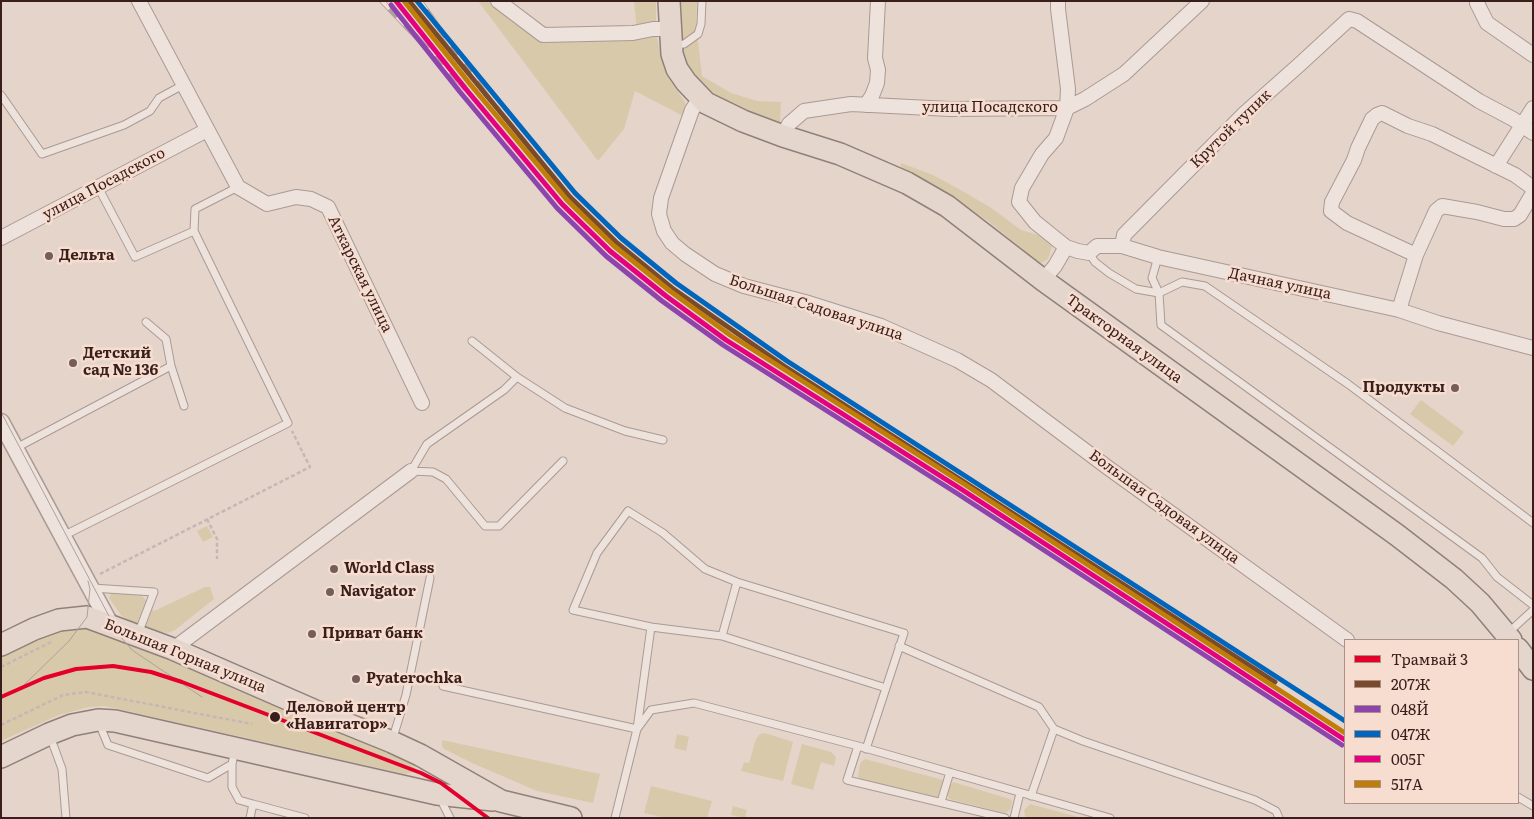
<!DOCTYPE html>
<meta charset="utf-8">
<style>
body{margin:0}
#map{position:relative;width:1534px;height:819px;overflow:hidden;background:#e5d4ca;font-family:Literata,serif}
canvas{display:block}
.frame{position:absolute;inset:0;border:2px solid #381f1c;pointer-events:none}
.legend{position:absolute;left:1344px;top:639px;width:175px;height:165px;box-sizing:border-box;background:#f7ddcf;border:1px solid #ab9187;margin:0;padding:6px 9px;list-style:none;font-size:15px;color:#381f1c}
.legend li{display:flex;align-items:center;gap:10px;height:25px}
.legend b{width:25px;border:1px solid #ab9187}
</style>
<div id="map">
<canvas width="1534" height="819"></canvas>
<div class="frame"></div>
<ul class="legend">
<li><b style="height:6px;background:#e4002b"></b>Трамвай 3</li>
<li><b style="height:6px;background:#7a4b2a"></b>207Ж</li>
<li><b style="height:6px;background:#8e44ad"></b>048Й</li>
<li><b style="height:6px;background:#0065bd"></b>047Ж</li>
<li><b style="height:6px;background:#e5007d"></b>005Г</li>
<li><b style="height:6px;background:#be7e08"></b>517А</li>
</ul>
</div>
<script>
const ctx = document.querySelector('canvas').getContext('2d');
ctx.lineJoin = 'round';
function fillPath(path, color) { ctx.fillStyle = color; ctx.fill(path, 'evenodd'); }
const poly = rows => new Path2D(rows.map(r => 'M' + r).join(''));
function trace(path, color, width, dash) { ctx.strokeStyle = color; ctx.lineWidth = width; ctx.lineCap = dash ? 'butt' : 'round'; ctx.setLineDash(dash || []); ctx.stroke(path); }
function label(font, color, halo, rows, align = 'center') {
  ctx.font = font + ' Literata,serif'; ctx.lineWidth = 5; ctx.setLineDash([]); ctx.textBaseline = 'middle'; ctx.strokeStyle = halo; ctx.fillStyle = color; for (const [text, x, y, turn = 0] of rows) {
    ctx.save(); ctx.translate(x, y); ctx.rotate((+turn || 0) * Math.PI / 180); ctx.textAlign = isNaN(turn) ? turn : align; if (halo) ctx.strokeText(text, 0, 0); ctx.fillText(text, 0, 0); ctx.restore();
  }
}
const green = poly([
 [478,1,494,1,540,39,637,33,634,1,656,1,656,32,661,57,667,76,685,102,686,107,683,116,635,91,624,129,598,161],
 [681,1,697,1,696,24,702,76,731,93,757,101,781,102,780,124,727,103,707,91,693,76,687,66,683,50],
 [901,163,933,175,957,188,990,207,1021,230,1038,235,1053,243,1048,259,1041,263,1035,259,988,221,913,173,901,167],
 [1421,400,1464,432,1453,446,1410,414],
 [207,526,213,537,203,542,197,531],
 [205,587,210,587,214,599,175,630,168,633,159,632,130,622,121,615,109,598,111,594,126,589,137,589,154,611],
 [70,625,94,628,413,761,416,764,415,769,411,773,405,774,105,706,89,707,59,715,1,741,1,656,49,631],
 [765,733,793,742,783,781,741,771,744,762,749,763,756,739,760,734],
 [677,734,689,737,686,751,674,748],
 [442,740,600,774,593,803,537,791,472,763,444,749,442,746],
 [802,744,831,752,836,757,834,766,821,762,813,790,791,784],
 [865,759,943,780,944,782,941,794,938,797,935,797,861,780,858,777,859,768,861,762],
 [953,782,1010,799,1012,801,1011,808,1008,812,1005,813,949,799,947,795,948,789],
 [651,786,712,801,707,818,666,818,644,813],
 [1030,804,1082,818,1027,818,1025,816,1024,810],
 [733,806,747,810,745,818,731,815]
]);
const path = poly([
 [207,519,217,539,217,559],
 [100,574,310,467,292,431],
 [1,667,51,642],
 [1,725,63,695,86,692,252,724]
]);
const service = poly([
 [673,45,684,44,698,34,701,24,702,1],
 [1,95,42,154,124,125,150,111,159,98,183,85],
 [194,231,195,209,238,187],
 [1089,253,1095,262,1109,273,1136,289,1159,293,1161,325,1482,558,1497,577,1533,605],
 [1158,257,1152,278,1159,293,1182,282,1205,286,1348,384,1533,523],
 [472,341,517,377,565,408,625,431,663,440],
 [171,366,184,406],
 [517,377,504,390,427,444,411,471,433,472,446,479,485,526,499,526,563,461],
 [16,448,171,366,166,339,146,322],
 [63,536,288,423,194,231,135,257,98,187],
 [92,588,154,592,138,634],
 [651,627,722,636,886,688],
 [1509,632,1533,610],
 [722,636,737,582],
 [899,646,1039,707,1054,729,1031,796],
 [443,686,637,729,651,627,573,610,597,553,628,511,663,533,705,569,737,582,904,633,866,749],
 [99,723,108,745,208,778,232,764,235,750],
 [1054,729,1083,741,1255,800,1276,811,1279,818],
 [50,736,62,769,66,818],
 [392,741,406,695,430,578],
 [858,746,847,780,1005,818],
 [232,764,232,787,239,800,253,804,250,818],
 [1518,797,1533,806],
 [440,798,450,818],
 [941,802,950,772],
 [253,804,305,818],
 [615,818,637,729,651,710,694,703,858,746,1110,818],
 [1014,818,1020,793]
]);
const minor = poly([
 [139,1,238,187,267,204,296,197,311,199,328,207,422,403],
 [498,1,543,35,633,33,653,29,669,29],
 [1058,1,1058,9,1068,89,1067,108,1056,138,1042,154,1022,188,1019,202,1035,222,1066,247],
 [1478,1,1477,3,1487,23,1533,55],
 [700,98,692,110,661,198,659,214,664,231,672,243,685,254,715,274,744,286,805,302,881,326,957,360,991,380,1107,467,1347,640],
 [866,105,872,96,877,83,878,70,875,58,878,1],
 [783,136,789,124,804,111,851,104,950,109,1067,108,1085,99,1124,74,1202,1],
 [1496,166,1533,108],
 [1,238,207,130],
 [1122,246,1124,235,1245,113,1299,65,1349,19,1357,21,1479,101,1513,119,1533,133],
 [1416,255,1347,223,1331,211,1332,202,1354,160,1358,148,1372,119,1377,115,1382,113,1408,126,1432,134,1515,175,1533,188],
 [1043,280,1055,266,1066,247,1078,251,1089,253,1097,246,1122,246,1158,257,1399,310,1438,323,1533,348],
 [1399,310,1416,255,1436,211,1442,206,1477,212,1504,219,1514,219,1520,215,1533,193],
 [173,649,411,471]
]);
const tertiary = poly([
 [1,422,110,624]
]);
const primary = poly([
 [669,1,672,54,677,69,686,82,706,103,743,121,783,136,840,154,907,183,947,206,1043,280,1397,535,1454,579,1480,603,1511,640],
 [1,645,34,629,59,620,87,617,173,649,313,710,392,742,420,755,501,801,571,818],
 [1518,649,1533,669],
 [1,757,49,734,72,725,98,720,115,721,437,794,493,800]
]);
const tram = poly([
 [1,412,119,635,132,650,202,697],
 [22,687,69,641,87,617,90,589,88,581]
]);
const rail = poly([
 [382,1,465,88],
 [420,1,487,96]
]);
const rail1 = poly([
 [409,1,570,197,617,243,672,288,784,366,1275,682]
]);
const rail2 = poly([
 [391,5,460,92,557,208,606,256,662,301,723,345,958,494,1342,745]
]);
const rail3 = poly([
 [417,1,575,193,621,238,676,283,787,361,1345,721]
]);
const rail4 = poly([
 [396,1,465,88,562,204,610,251,666,296,726,340,961,489,1345,740]
]);
const rail5 = poly([
 [404,1,470,84,567,200,614,246,670,291,730,335,964,484,1345,733]
]);
const tram1 = poly([
 [1,697,44,678,76,669,113,666,151,672,182,682,421,773,441,783,488,818]
]);
const markers = [
 [49,256,5,"#755e59"],
 [73,363,5,"#755e59"],
 [1455,388,5,"#755e59"],
 [334,569,5,"#755e59"],
 [330,592,5,"#755e59"],
 [312,634,5,"#755e59"],
 [356,679,5,"#755e59"],
 [275,717,6,"#381f1c"]
];
const streetNames = [
 ["улица Посадского",990,108],
 ["Крутой тупик",1231,129,-44],
 ["улица Посадского",104,184,-28],
 ["Аткарская улица",360,274,64],
 ["Дачная улица",1280,284,12],
 ["Большая Садовая улица",816,308,18],
 ["Тракторная улица",1124,339,36],
 ["Большая Садовая улица",1164,507,36],
 ["Большая Горная улица",185,656,22]
];
const poiNames = [
 ["Дельта",59,256],
 ["Детский",83,354],
 ["сад № 136",83,371],
 ["Продукты",1445,388,"right"],
 ["World Class",344,569],
 ["Navigator",340,592],
 ["Приват банк",322,634],
 ["Pyaterochka",366,679]
];
const stopNames = [
 ["Деловой центр",286,708],
 ["«Навигатор»",286,725]
];
fillPath(green, '#d9c9ab');
trace(service, '#aa9a94', 9);
trace(minor, '#aa9a94', 16);
trace(tertiary, '#aa9a94', 19);
trace(primary, '#8f807a', 24);
trace(path, '#c5b8b3', 2.5, [4, 2.5]);
trace(service, '#ede2dc', 7);
trace(minor, '#ede2dc', 14);
trace(tertiary, '#ede2dc', 16);
trace(primary, '#e4d5cd', 21);
trace(tram, '#aba19d', 1);
trace(rail, '#aba19d', 5.5);
trace(rail, '#f7ddcf', 4, [11]);
trace(rail1, '#7a4b2a', 5);
trace(rail2, '#8e44ad', 5);
trace(rail3, '#0065bd', 5);
trace(rail4, '#e5007d', 5);
trace(rail5, '#be7e08', 5);
trace(tram1, '#e4002b', 4);
for (const [x, y, r, color] of markers) { const dot = new Path2D(); dot.arc(x, y, r, 0, 2 * Math.PI); ctx.fillStyle = color; ctx.fill(dot); trace(dot, '#f7ddcf', 2); }
label('15px', '#381f1c', '#f7ddcf', streetNames);
label('bold 15px', '#381f1c', '#f7ddcf', poiNames, 'left');
label('bold 15px', '#381f1c', '#f7ddcf', stopNames, 'left');
</script>
